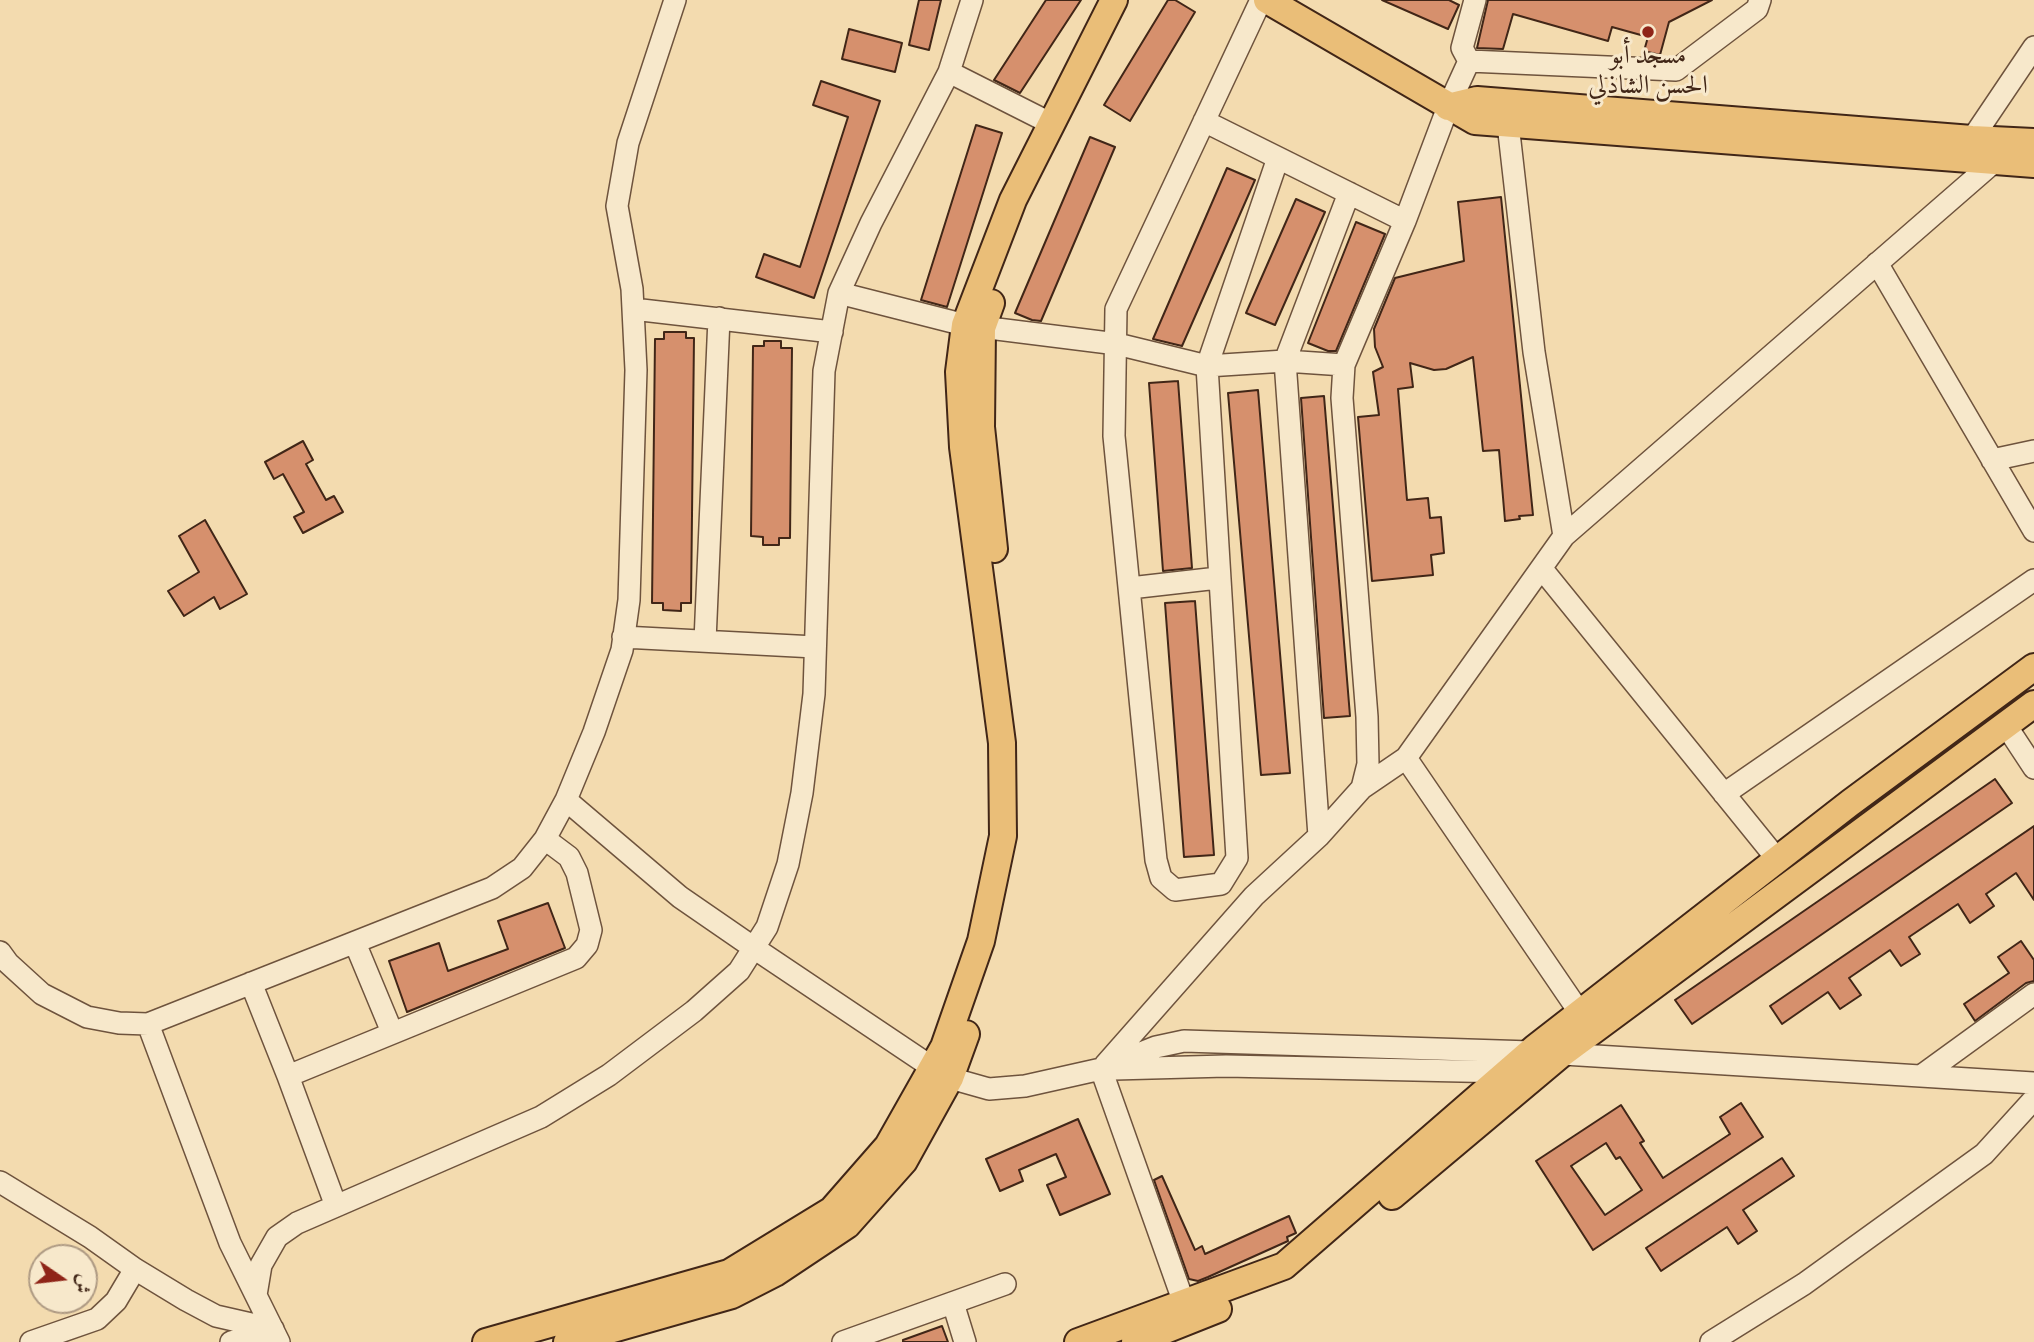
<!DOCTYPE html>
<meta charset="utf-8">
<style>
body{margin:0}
#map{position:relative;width:2034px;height:1342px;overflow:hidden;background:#f3dbaf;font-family:"Sorts Mill Goudy",Amiri,serif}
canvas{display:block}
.north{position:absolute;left:28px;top:1244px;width:70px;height:70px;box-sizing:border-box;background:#f7e8cb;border:2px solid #ae9a83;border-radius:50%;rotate:104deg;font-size:19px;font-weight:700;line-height:28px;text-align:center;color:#412617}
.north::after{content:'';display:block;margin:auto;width:24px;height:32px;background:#8f2418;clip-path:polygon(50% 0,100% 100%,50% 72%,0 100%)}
</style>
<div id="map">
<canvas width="2034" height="1342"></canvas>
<div class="north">ش</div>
</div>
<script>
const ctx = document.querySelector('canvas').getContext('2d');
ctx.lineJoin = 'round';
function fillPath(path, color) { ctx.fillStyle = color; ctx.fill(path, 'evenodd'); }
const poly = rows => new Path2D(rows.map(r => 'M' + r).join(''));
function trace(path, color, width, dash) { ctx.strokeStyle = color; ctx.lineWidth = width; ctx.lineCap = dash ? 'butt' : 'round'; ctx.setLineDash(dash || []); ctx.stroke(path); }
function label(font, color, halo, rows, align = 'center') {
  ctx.font = font + ' "Sorts Mill Goudy",Amiri,serif'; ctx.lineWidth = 6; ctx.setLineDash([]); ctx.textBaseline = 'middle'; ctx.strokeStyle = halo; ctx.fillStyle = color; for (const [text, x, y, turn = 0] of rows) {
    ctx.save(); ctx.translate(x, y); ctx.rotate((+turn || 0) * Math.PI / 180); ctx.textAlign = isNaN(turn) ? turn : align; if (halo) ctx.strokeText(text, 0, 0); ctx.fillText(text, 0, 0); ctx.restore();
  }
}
const building = poly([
 [919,0,941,0,929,50,909,45,919,0],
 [1046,0,1081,0,1020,93,994,80,1046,0],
 [1168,0,1175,0,1195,12,1130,121,1104,105,1168,0],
 [1382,0,1449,0,1459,5,1448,29,1382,0],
 [1488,0,1712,0,1669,22,1660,55,1644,51,1648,37,1612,27,1608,41,1513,14,1503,49,1477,48,1488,0],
 [849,29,902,43,895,72,842,59,849,29],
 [821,81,880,101,814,298,756,277,764,254,800,267,848,117,813,105,821,81],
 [976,125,1002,133,947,307,921,300,976,125],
 [1090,137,1115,147,1041,321,1032,320,1015,313,1090,137],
 [1227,168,1255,180,1182,346,1153,339,1227,168],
 [1501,197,1533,515,1519,516,1520,519,1505,521,1499,450,1483,451,1473,357,1446,369,1434,370,1410,363,1413,387,1398,389,1407,500,1428,498,1430,518,1441,517,1444,553,1431,555,1433,575,1372,581,1358,417,1379,415,1373,372,1383,367,1375,347,1374,329,1395,278,1464,261,1458,202,1501,197],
 [1296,199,1325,212,1275,325,1246,313,1296,199],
 [1356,222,1385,234,1336,351,1328,351,1308,343,1356,222],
 [664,332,686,332,686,338,694,338,691,603,681,603,681,611,663,610,663,603,652,603,655,339,664,339,664,332],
 [764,341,781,341,781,348,792,348,790,538,779,538,779,545,763,545,763,537,751,536,753,346,764,346,764,341],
 [1178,381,1192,568,1163,571,1149,383,1178,381],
 [1258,390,1290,773,1261,775,1228,393,1258,390],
 [1324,396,1350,716,1324,718,1301,398,1324,396],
 [303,441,313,460,306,464,326,500,334,496,343,512,303,533,294,517,304,512,283,474,274,479,265,462,303,441],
 [205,520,247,594,220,609,214,597,184,616,168,591,199,572,179,536,205,520],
 [1195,601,1214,855,1184,857,1165,603,1195,601],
 [1995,779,2012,803,1692,1024,1675,1000,1995,779],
 [2034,826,2034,900,2016,873,1986,894,1994,906,1970,923,1958,904,1909,937,1920,954,1901,966,1890,950,1849,978,1861,995,1840,1009,1828,992,1782,1024,1770,1006,2034,826],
 [548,903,565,948,407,1012,389,961,439,943,448,971,508,949,498,921,548,903],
 [2021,941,2034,960,2034,981,2026,983,1975,1021,1964,1004,2009,973,1998,957,2021,941],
 [1741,1103,1763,1137,1593,1250,1536,1161,1621,1105,1644,1141,1640,1143,1663,1178,1730,1134,1720,1117,1741,1103],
 [1606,1143,1616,1159,1620,1157,1642,1190,1605,1215,1571,1166,1606,1143],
 [1078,1119,1110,1194,1060,1215,1047,1185,1066,1177,1056,1154,1019,1170,1023,1181,1000,1191,986,1159,1078,1119],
 [1782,1158,1794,1176,1743,1210,1757,1231,1738,1244,1727,1227,1661,1271,1646,1248,1782,1158],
 [1162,1176,1195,1250,1202,1246,1205,1254,1289,1216,1296,1233,1287,1237,1288,1241,1208,1277,1198,1281,1189,1279,1154,1180,1162,1176],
 [942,1326,948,1342,903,1342,903,1340,942,1326]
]);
const minor = poly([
 [1261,0,1116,309,1114,436,1156,860,1161,878,1175,890,1221,884,1237,858,1207,366,1278,158],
 [1469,61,1676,70,1757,9,1760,0],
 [1469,61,1462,48,1475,0],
 [949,72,1052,124],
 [1204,121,1405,221],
 [1508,124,1534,352,1564,536],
 [1972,139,2034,47],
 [1877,263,2034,531],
 [839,293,965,325,1117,344,1207,366,1285,361,1344,365],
 [633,309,832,332],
 [1992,460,2034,451],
 [1542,569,1777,859],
 [1130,588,1218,578],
 [623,637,815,647],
 [705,641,719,318],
 [2005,724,2034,768],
 [1406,758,1580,1013],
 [1362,788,1406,758,1564,536,1995,161],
 [1724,794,2034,580],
 [566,800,680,897,754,948,933,1068,950,1078,989,1089,1025,1086,1101,1069,1156,1047,1184,1041,1531,1052,2034,1083],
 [1319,836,1285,361,1349,193],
 [355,943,392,1032],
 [0,952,8,963,42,994,87,1017,119,1023,148,1024,492,888,522,868,545,839,566,800,594,732,622,650,629,600,636,370,632,289,617,206,628,143,675,0],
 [251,983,288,1076,336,1206],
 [148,1024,230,1243,279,1342],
 [1105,1065,1254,896,1319,836,1362,788,1368,764,1367,717,1342,398,1344,365,1405,221,1448,107,1469,61],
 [1101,1069,1184,1303],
 [1114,1069,1226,1066,1508,1072,1515,1070],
 [288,1076,576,958,587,945,591,930,577,873,569,857,545,839],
 [1921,1076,2034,994],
 [0,1182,90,1237,135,1269,186,1300,216,1316,273,1329],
 [256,1295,261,1265,277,1237,297,1223,541,1117,609,1075,694,1011,739,971,767,927,788,864,802,793,814,694,824,371,839,293,871,223,949,72,972,0],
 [953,1303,965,1342],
 [31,1342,97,1319,116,1301,135,1269],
 [231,1342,273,1329],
 [843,1342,1005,1284],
 [1711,1342,1804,1284,1984,1154,2034,1099]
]);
const major = poly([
 [1267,0,1475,121,2034,164],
 [1448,107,1477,100,1972,139,2034,142],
 [991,303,982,328,981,427,994,549],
 [1392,1196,1560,1055,2034,704],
 [486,1342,729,1273,832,1210,888,1146,944,1047,981,941,1003,836,1002,743,963,447,959,372,965,325,1013,200,1114,0],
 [567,1342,732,1295,775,1273,847,1225,904,1161,950,1078,966,1034],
 [1078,1342,1284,1266,1535,1048,1850,803,2034,667],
 [1135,1342,1218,1309]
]);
const markers = [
 [1648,32,7,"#8f2418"]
];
const poiNames = [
 ["مسجد أبو",1648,59],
 ["الحسن الشاذلي",1648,89]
];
fillPath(building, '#d6906d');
trace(building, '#412617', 2);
trace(minor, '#6e533d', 24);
trace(major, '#412617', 30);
trace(minor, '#f7e8cb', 21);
trace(major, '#eabe78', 26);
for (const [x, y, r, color] of markers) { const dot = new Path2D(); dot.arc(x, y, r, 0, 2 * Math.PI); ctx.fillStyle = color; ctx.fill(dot); trace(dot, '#f7e8cb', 2.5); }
label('26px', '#412617', '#f7e8cb', poiNames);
</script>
